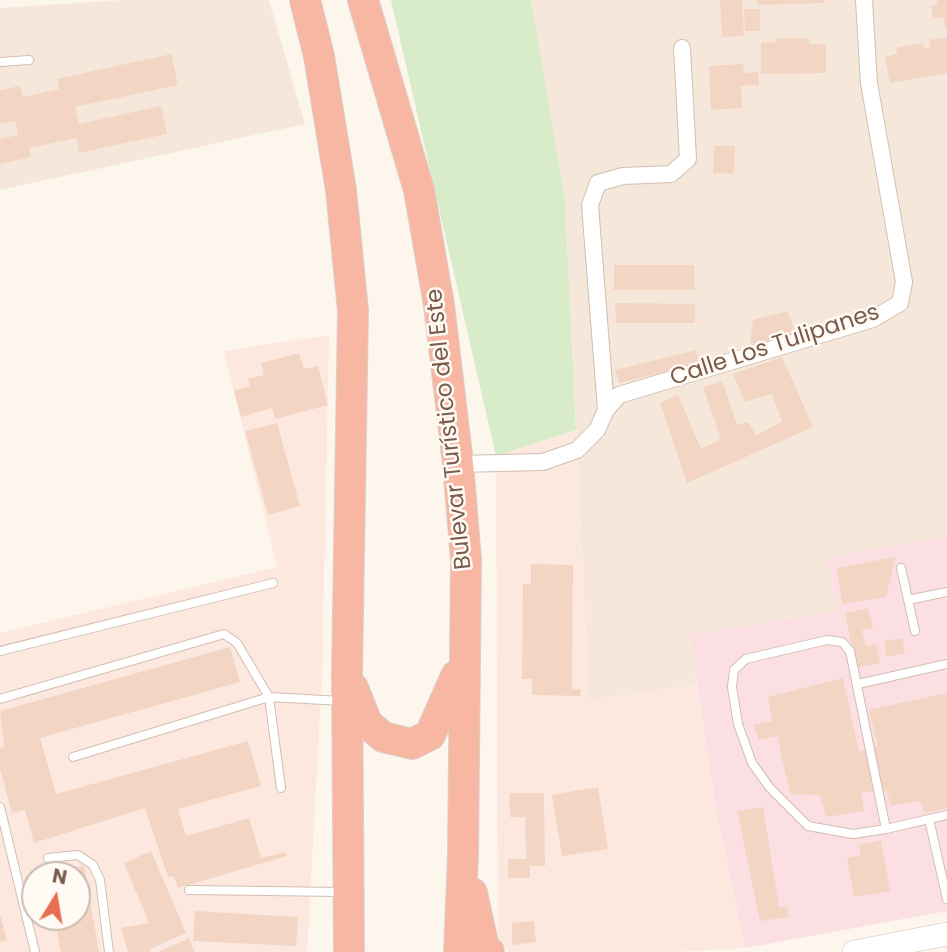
<!DOCTYPE html>
<meta charset="utf-8">
<style>
body{margin:0}
#map{position:relative;width:947px;height:952px;overflow:hidden;background:#fdf6ec;font-family:Poppins,sans-serif}
canvas{display:block}
.north{position:absolute;left:21px;top:861px;width:70px;height:70px;box-sizing:border-box;background:#fffaf3;border:2px solid #cabbb1;border-radius:50%;rotate:11deg;font-size:19px;font-weight:700;line-height:28px;text-align:center;color:#7a5c4d}
.north::after{content:'';display:block;margin:auto;width:24px;height:32px;background:#e76f51;clip-path:polygon(50% 0,100% 100%,50% 72%,0 100%)}
</style>
<div id="map">
<canvas width="947" height="952"></canvas>
<div class="north">N</div>
</div>
<script>
const ctx = document.querySelector('canvas').getContext('2d');
ctx.lineJoin = 'round';
function fillPath(path, color) { ctx.fillStyle = color; ctx.fill(path, 'evenodd'); }
const poly = rows => new Path2D(rows.map(r => 'M' + r).join(''));
function trace(path, color, width, dash) { ctx.strokeStyle = color; ctx.lineWidth = width; ctx.lineCap = dash ? 'butt' : 'round'; ctx.setLineDash(dash || []); ctx.stroke(path); }
function label(font, color, halo, rows, align = 'center') {
  ctx.font = font + ' Poppins,sans-serif'; ctx.lineWidth = 5; ctx.setLineDash([]); ctx.textBaseline = 'middle'; ctx.strokeStyle = halo; ctx.fillStyle = color; for (const [text, x, y, turn = 0] of rows) {
    ctx.save(); ctx.translate(x, y); ctx.rotate((+turn || 0) * Math.PI / 180); ctx.textAlign = isNaN(turn) ? turn : align; if (halo) ctx.strokeText(text, 0, 0); ctx.fillText(text, 0, 0); ctx.restore();
  }
}
const residential = poly([
 [124,0,269,0,305,124,0,190,0,8],
 [531,0,947,0,947,539,827,558,838,611,691,634,697,685,589,701,565,200]
]);
const commercial = poly([
 [329,335,322,677,307,952,0,952,0,633,277,567,224,351],
 [35,875,77,875,77,917,35,917],
 [576,430,589,700,697,685,715,804,745,948,674,952,509,952,498,942,496,456]
]);
const medical = poly([
 [947,536,947,911,745,948,715,804,690,634,838,611,826,558]
]);
const green = poly([
 [391,0,531,0,565,200,576,430,496,456]
]);
const building = poly([
 [720,0,742,0,744,36,722,37],
 [757,0,824,0,824,3,757,5],
 [937,0,947,0,947,33,943,17,933,19,931,7,937,4],
 [744,9,760,9,760,31,745,31],
 [947,37,947,73,890,83,885,57,897,54,896,48,923,43,924,49,931,47,929,40],
 [776,38,809,38,809,44,826,44,826,73,761,74,761,43,776,42],
 [171,54,178,85,75,107,79,124,161,106,167,134,79,153,76,138,29,148,31,157,0,164,0,139,18,135,15,121,0,124,0,90,20,86,23,97,59,89,57,79],
 [743,64,744,73,758,72,759,85,741,86,742,108,711,110,709,66],
 [714,146,735,146,734,174,713,173],
 [614,265,694,265,695,290,614,290],
 [615,303,695,304,695,323,616,323],
 [788,311,795,334,750,346,753,320],
 [696,350,699,363,619,383,615,370],
 [299,353,304,369,318,366,328,405,275,419,272,408,241,417,234,391,250,386,248,379,264,375,261,363],
 [782,357,813,427,687,483,660,403,678,395,701,449,721,439,703,387,722,381,737,425,748,422,756,435,782,422,772,394,745,402,733,374],
 [277,423,300,506,268,515,245,431],
 [896,557,886,597,842,604,837,568],
 [531,564,573,565,572,689,581,689,580,696,532,695,532,679,522,679,523,584,531,584],
 [868,608,873,628,862,630,866,646,876,644,880,663,856,668,845,613],
 [902,638,905,653,887,657,884,641],
 [230,647,240,682,40,738,56,794,248,741,261,786,178,809,186,836,249,818,261,858,286,852,287,856,178,888,174,876,168,877,145,808,34,843,25,810,12,813,0,769,0,748,4,747,0,711],
 [843,678,859,751,878,746,869,710,947,693,947,808,925,813,920,801,891,806,887,791,861,792,864,811,826,817,820,795,790,794,777,736,759,740,754,725,772,721,768,697],
 [598,787,608,849,562,856,552,795],
 [509,793,544,793,545,866,530,866,530,878,508,878,508,859,526,859,525,817,510,817],
 [763,807,779,907,787,907,789,917,760,921,737,811],
 [881,840,890,891,854,897,847,858,861,855,859,845],
 [151,851,186,933,150,949,150,952,128,952,121,928,149,923,124,863],
 [84,866,99,952,61,952,54,917,77,917,77,875,45,875,44,872],
 [195,911,298,917,296,946,193,941],
 [0,915,7,940,0,942],
 [534,921,536,942,512,945,512,923],
 [189,938,195,952,158,952]
]);
const lane = poly([
 [0,62,29,60],
 [901,568,915,631],
 [908,600,947,592],
 [0,651,273,583],
 [858,684,947,664],
 [0,699,224,634,237,643,269,697,342,701],
 [73,757,269,697,281,788],
 [0,807,35,952],
 [929,819,947,899],
 [886,829,850,651,842,642,827,640,746,659,734,670,732,687,738,724,752,763,770,788,808,826,853,834,886,829,947,815],
 [48,858,78,855,93,865,100,880,109,952],
 [189,890,342,892]
]);
const street = poly([
 [606,410,590,205,598,183,623,176,671,174,688,159,682,48],
 [458,464,543,462,577,450,597,430,606,410,619,395,873,319,900,303,904,282,869,83,864,0]
]);
const secondary = poly([
 [854,952,947,934]
]);
const highway = poly([
 [305,0,319,56,341,190,353,311,347,672,349,952],
 [363,0,419,190,439,305,458,464,466,560,463,855,459,952],
 [353,688,367,723,383,737,412,744,430,735,456,676],
 [472,893,484,948,489,952]
]);
const streetNames = [
 ["Calle Los Tulipanes",775,346,-18],
 ["Bulevar Turístico del Este",450,429,-96]
];
fillPath(residential, '#f5e8da');
fillPath(commercial, '#fde8e0');
fillPath(medical, '#fbdfe3');
fillPath(green, '#d8ecc9');
fillPath(building, '#f3d5c3');
trace(lane, '#d1beb0', 10);
trace(street, '#d1beb0', 18);
trace(secondary, '#d6c0b0', 24);
trace(highway, '#dad1cd', 32);
trace(lane, '#fff', 8);
trace(street, '#fff', 16);
trace(secondary, '#fff', 23);
trace(highway, '#f7b7a3', 30);
label('23px', '#7a5c4d', '#fffaf3', streetNames);
</script>
